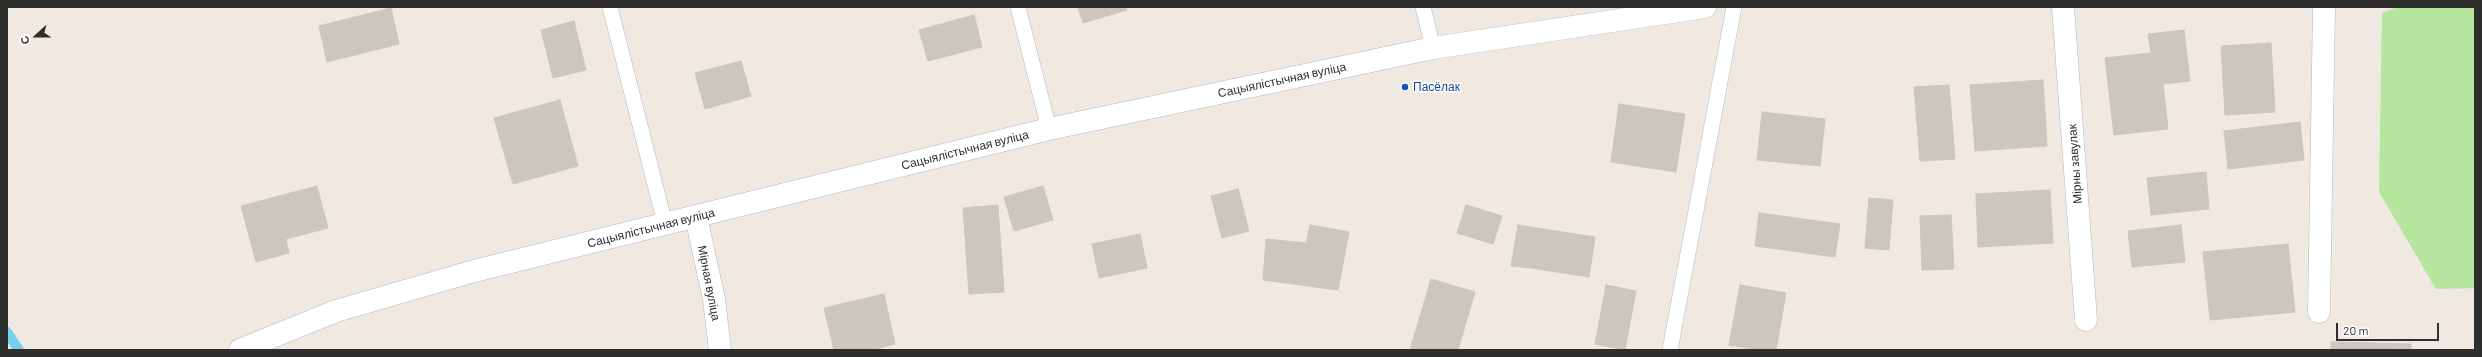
<!DOCTYPE html>
<meta charset="utf-8">
<style>
body{margin:0}
#map{position:relative;width:2482px;height:357px;overflow:hidden;background:#efe9e1;font-family:Barlow,sans-serif}
canvas{display:block}
.frame{position:absolute;inset:0;border:8px solid #2e2e2e;pointer-events:none}
.north{position:absolute;left:16px;top:16px;width:40px;height:40px;-webkit-text-stroke:3px #fff;paint-order:stroke;rotate:249deg;font-size:11px;font-weight:700;line-height:16px;text-align:center;color:#2e2e2e}
.north::after{content:'';display:block;margin:auto;width:14px;height:18px;background:#2e2e2e;clip-path:polygon(50% 0,100% 100%,50% 72%,0 100%)}
.scale{position:absolute;left:2336px;top:323px;width:103px;height:18px;box-sizing:border-box;border:2px solid #2e2e2e;border-top:0;padding-left:5px;font-size:12px;line-height:14px;white-space:nowrap;color:#2e2e2e;-webkit-text-stroke:3px #fff;paint-order:stroke}
</style>
<div id="map">
<canvas width="2482" height="357"></canvas>
<div class="frame"></div>
<div class="north">С</div>
<div class="scale">20 m</div>
</div>
<script>
const ctx = document.querySelector('canvas').getContext('2d');
ctx.lineJoin = 'round';
function fillPath(path, color) { ctx.fillStyle = color; ctx.fill(path, 'evenodd'); }
const poly = rows => new Path2D(rows.map(r => 'M' + r).join(''));
function trace(path, color, width, dash) { ctx.strokeStyle = color; ctx.lineWidth = width; ctx.lineCap = dash ? 'butt' : 'round'; ctx.setLineDash(dash || []); ctx.stroke(path); }
function label(font, color, halo, rows, align = 'center') {
  ctx.font = font + ' Barlow,sans-serif'; ctx.lineWidth = 3; ctx.setLineDash([]); ctx.textBaseline = 'middle'; ctx.strokeStyle = halo; ctx.fillStyle = color; for (const [text, x, y, turn = 0] of rows) {
    ctx.save(); ctx.translate(x, y); ctx.rotate((+turn || 0) * Math.PI / 180); ctx.textAlign = isNaN(turn) ? turn : align; if (halo) ctx.strokeText(text, 0, 0); ctx.fillText(text, 0, 0); ctx.restore();
  }
}
const green = poly([
 [2398,7,2475,7,2475,288,2436,289,2379,192,2382,13]
]);
const stream = poly([
 [7,332,19,350]
]);
const building = poly([
 [1078,7,1126,7,1127,10,1083,23,1078,7],
 [391,8,399,44,327,62,319,26,391,8],
 [974,15,982,47,928,61,919,30,974,15],
 [574,21,586,70,553,78,541,30,574,21],
 [2184,30,2190,81,2163,84,2168,129,2114,135,2105,58,2151,53,2148,34,2184,30],
 [2271,43,2275,112,2225,115,2221,46,2271,43],
 [741,61,751,96,705,109,695,73,741,61],
 [2043,80,2047,146,1975,151,1970,85,2043,80],
 [1949,85,1955,159,1920,161,1914,87,1949,85],
 [560,100,578,166,513,184,494,118,560,100],
 [1619,104,1685,114,1676,172,1611,162,1619,104],
 [1762,112,1825,119,1820,166,1757,160,1762,112],
 [2300,122,2304,160,2228,169,2224,131,2300,122],
 [2206,172,2209,209,2151,215,2147,178,2206,172],
 [317,186,328,228,286,239,289,253,256,262,241,206,317,186],
 [1043,186,1053,220,1014,231,1004,197,1043,186],
 [1238,189,1249,231,1222,238,1211,196,1238,189],
 [2050,190,2053,243,1978,247,1976,194,2050,190],
 [1869,198,1893,200,1889,250,1865,248,1869,198],
 [998,205,1004,292,969,294,963,208,998,205],
 [1466,205,1502,216,1493,244,1457,233,1466,205],
 [1759,213,1840,224,1835,257,1755,246,1759,213],
 [1951,215,1954,269,1922,270,1920,216,1951,215],
 [1310,225,1349,232,1338,290,1263,280,1266,239,1306,243,1310,225],
 [1518,225,1537,228,1531,268,1511,266,1518,225],
 [2181,225,2185,262,2132,267,2128,231,2181,225],
 [1537,228,1595,237,1589,277,1531,268,1537,228],
 [1140,234,1147,268,1099,278,1092,244,1140,234],
 [2288,244,2295,312,2210,320,2203,252,2288,244],
 [1431,279,1475,292,1458,350,1410,350,1431,279],
 [1606,285,1636,291,1625,350,1595,344,1606,285],
 [1740,285,1786,293,1776,350,1760,350,1729,345,1740,285],
 [884,294,895,344,872,350,834,350,824,308,884,294],
 [2331,342,2411,344,2411,350,2331,350,2331,342]
]);
const lane = poly([
 [610,7,665,224],
 [1018,7,1049,129],
 [1423,7,1433,48],
 [1670,350,1734,7]
]);
const street = poly([
 [2063,7,2086,320],
 [696,217,714,299,720,350],
 [2319,312,2324,7]
]);
const secondary = poly([
 [240,350,336,311,474,271,1049,129,1433,48,1705,7]
]);
const markers = [
 [1405,87,4,"#1a4fb4"]
];
const streetNames = [
 ["Сацыялістычная вуліца",1282,80,-12],
 ["Сацыялістычная вуліца",965,150,-14],
 ["Мірны завулак",2075,164,-94],
 ["Сацыялістычная вуліца",651,228,-14],
 ["Мірная вуліца",709,283,79]
];
const transitNames = [
 ["Пасёлак",1413,87]
];
fillPath(green, '#b6e59e');
trace(stream, '#75cff0', 10);
fillPath(building, '#cbc7bf');
trace(building, '#cbc5ba', 1);
trace(lane, '#b4b7c1', 16);
trace(street, '#b4b7c1', 23);
trace(secondary, '#b4b7c1', 23);
trace(lane, '#fff', 15);
trace(street, '#fff', 22);
trace(secondary, '#fff', 22);
for (const [x, y, r, color] of markers) { const dot = new Path2D(); dot.arc(x, y, r, 0, 2 * Math.PI); ctx.fillStyle = color; ctx.fill(dot); trace(dot, '#fff', 1.5); }
label('12px', '#2e2e2e', '#fff', streetNames);
label('12px', '#164399', '#fff', transitNames, 'left');
</script>
